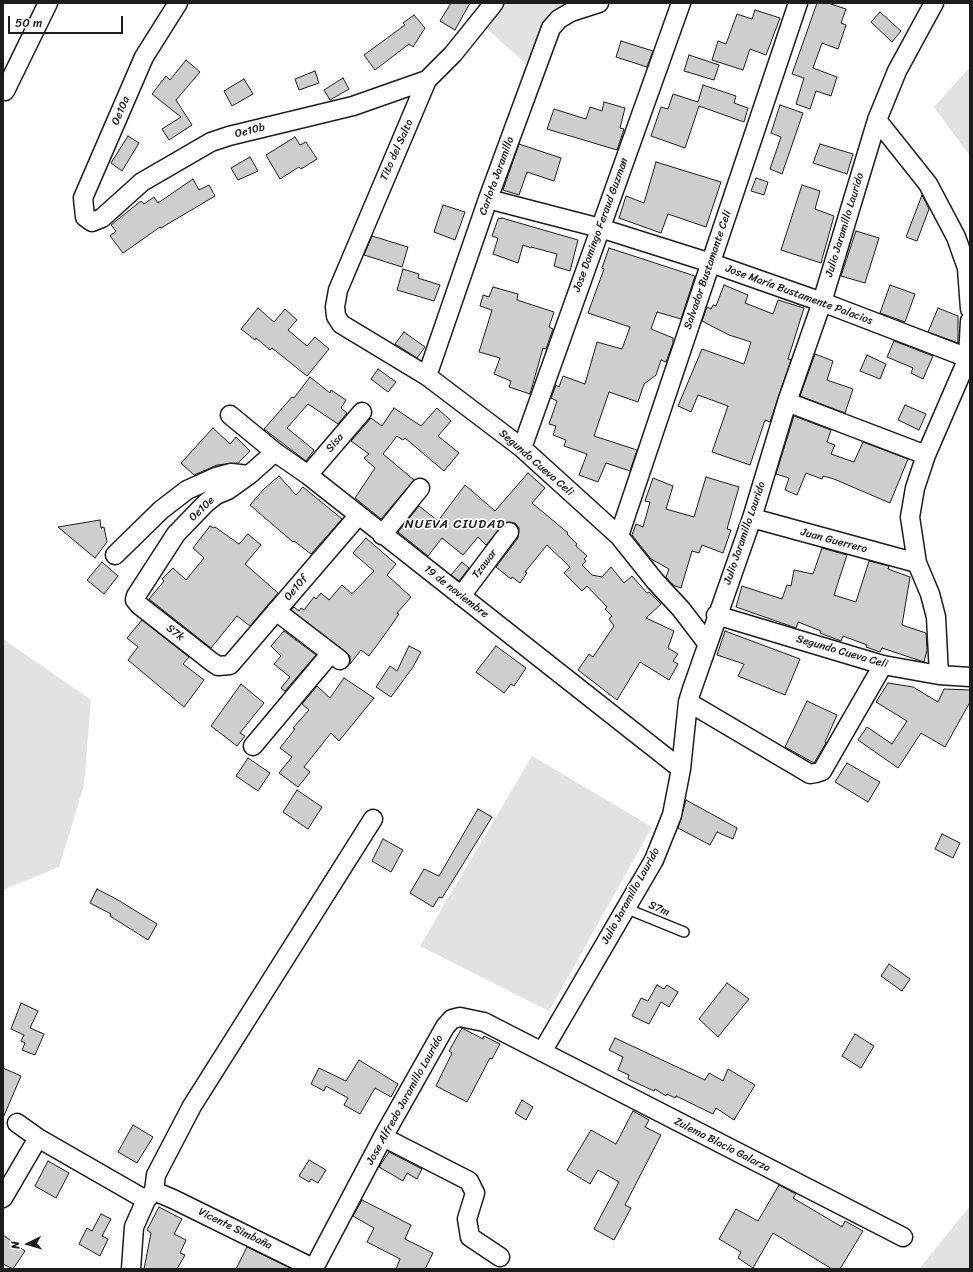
<!DOCTYPE html>
<meta charset="utf-8">
<style>
body{margin:0}
#map{position:relative;width:973px;height:1272px;overflow:hidden;background:#fff;font-family:Sriracha,sans-serif}
canvas{display:block}
.frame{position:absolute;inset:0;border:4px solid #1c1c1c;pointer-events:none}
.north{position:absolute;left:8px;top:1224px;width:40px;height:40px;-webkit-text-stroke:3px #fff;paint-order:stroke;rotate:265deg;font-size:11px;font-weight:700;line-height:16px;text-align:center;color:#1c1c1c}
.north::after{content:'';display:block;margin:auto;width:14px;height:18px;background:#1c1c1c;clip-path:polygon(50% 0,100% 100%,50% 72%,0 100%)}
.scale{position:absolute;left:8px;top:16px;width:115px;height:18px;box-sizing:border-box;border:2px solid #1c1c1c;border-top:0;padding-left:5px;font-size:12px;line-height:14px;white-space:nowrap;color:#1c1c1c;-webkit-text-stroke:3px #fff;paint-order:stroke}
</style>
<div id="map">
<canvas width="973" height="1272"></canvas>
<div class="frame"></div>
<div class="north">N</div>
<div class="scale">50 m</div>
</div>
<script>
const ctx = document.querySelector('canvas').getContext('2d');
ctx.lineJoin = 'round';
function fillPath(path, color) { ctx.fillStyle = color; ctx.fill(path, 'evenodd'); }
const poly = rows => new Path2D(rows.map(r => 'M' + r).join(''));
function trace(path, color, width, dash) { ctx.strokeStyle = color; ctx.lineWidth = width; ctx.lineCap = dash ? 'butt' : 'round'; ctx.setLineDash(dash || []); ctx.stroke(path); }
function label(font, color, halo, rows, align = 'center') {
  ctx.font = font + ' Sriracha,sans-serif'; ctx.lineWidth = 3.5; ctx.setLineDash([]); ctx.textBaseline = 'middle'; ctx.strokeStyle = halo; ctx.fillStyle = color; for (const [text, x, y, turn = 0] of rows) {
    ctx.save(); ctx.translate(x, y); ctx.rotate((+turn || 0) * Math.PI / 180); ctx.textAlign = isNaN(turn) ? turn : align; if (halo) ctx.strokeText(text, 0, 0); ctx.fillText(text, 0, 0); ctx.restore();
  }
}
const green = poly([
 [505,3,577,3,549,13,526,64,485,27],
 [970,67,970,156,934,107],
 [3,639,91,700,84,785,59,867,3,890],
 [532,756,652,827,549,1011,420,946],
 [970,1206,970,1269,919,1269]
]);
const building = poly([
 [451,3,470,3,455,30,440,21,451,3],
 [817,3,828,3,846,9,841,23,846,25,838,49,822,43,813,68,837,77,831,96,816,91,810,109,796,104,804,78,792,74,817,3],
 [755,10,780,18,766,55,750,49,743,70,712,60,718,41,726,44,737,14,752,19,755,10],
 [880,12,901,31,892,42,871,22,880,12],
 [414,15,425,28,413,47,409,44,375,70,364,55,405,25,403,23,414,15],
 [621,41,653,51,647,67,616,57,621,41],
 [689,55,719,65,714,80,684,71,689,55],
 [186,60,200,72,176,100,192,125,169,140,162,129,181,117,152,94,166,76,170,80,186,60],
 [315,71,319,83,299,90,295,79,315,71],
 [343,78,349,89,330,100,324,90,343,78],
 [244,79,253,94,232,106,224,91,244,79],
 [703,85,736,96,734,103,748,108,744,122,699,106,685,148,651,136,661,107,668,109,673,94,698,102,703,85],
 [604,102,625,108,620,128,624,129,617,150,547,129,554,109,586,119,590,107,602,111,604,102],
 [780,105,803,113,782,174,770,169,781,137,771,133,780,105],
 [128,136,139,143,122,171,111,163,128,136],
 [295,137,300,145,306,142,317,159,301,169,299,167,280,179,266,155,295,137],
 [519,144,561,158,554,181,527,172,519,195,503,190,519,144],
 [820,144,853,154,847,174,813,163,820,144],
 [250,157,258,171,238,180,231,168,250,157],
 [656,162,721,182,706,227,668,214,661,233,619,218,626,196,644,203,656,162],
 [756,178,768,182,764,195,751,191,756,178],
 [193,179,199,190,209,185,215,196,161,228,160,227,123,253,110,236,116,231,111,225,141,201,144,204,154,197,158,203,193,179],
 [802,185,820,191,815,209,834,216,821,263,781,250,802,185],
 [922,195,929,209,917,241,906,237,922,195],
 [443,205,465,212,455,240,434,232,443,205],
 [502,218,578,240,570,271,554,266,557,254,531,247,531,248,523,245,518,263,493,254,498,238,492,236,498,219,502,218],
 [856,231,879,238,865,283,841,276,856,231],
 [372,236,408,247,402,267,364,255,372,236],
 [609,248,695,276,681,319,657,312,651,329,673,338,673,343,666,362,661,360,656,375,644,384,638,402,609,392,594,436,637,450,630,471,606,463,598,482,579,475,587,454,564,446,566,440,553,435,556,426,549,424,557,401,551,398,556,385,559,387,563,376,585,384,597,342,622,349,630,327,588,313,604,269,602,268,609,248],
 [403,269,419,274,418,278,440,285,434,301,397,290,403,269],
 [724,285,748,295,745,303,773,314,778,300,804,308,788,359,791,360,770,422,765,420,750,465,712,452,728,406,698,395,691,412,678,406,702,349,744,364,751,342,729,335,702,321,707,307,711,309,713,305,716,306,724,285],
 [890,285,915,294,905,322,880,313,890,285],
 [493,287,518,294,517,300,554,312,549,327,553,329,546,349,543,348,530,394,509,387,511,381,494,374,500,358,479,352,492,310,480,306,483,295,489,297,493,287],
 [258,308,274,322,285,309,297,320,288,330,307,346,315,337,329,349,307,376,272,348,270,350,256,338,255,340,241,329,258,308],
 [938,308,958,316,958,343,928,332,938,308],
 [404,332,425,347,417,358,395,344,404,332],
 [894,341,933,356,923,379,911,373,913,368,887,357,894,341],
 [815,354,833,361,827,380,853,389,845,413,800,396,815,354],
 [867,355,886,364,880,379,860,371,867,355],
 [378,369,396,382,388,392,371,379,378,369],
 [310,377,330,393,331,390,346,400,341,408,347,413,338,424,308,404,287,428,314,450,306,461,264,429,292,397,294,398,310,377],
 [905,405,926,414,919,430,898,420,905,405],
 [394,408,421,426,437,408,451,421,438,436,459,453,444,471,405,438,403,440,397,436,383,454,414,480,381,519,355,498,375,468,364,458,369,454,351,441,371,418,382,426,394,408],
 [794,416,831,430,827,442,835,445,831,454,854,462,863,442,908,459,890,503,834,479,823,476,822,479,806,473,797,495,785,490,789,478,776,474,794,416],
 [213,428,230,444,236,437,250,451,238,463,217,465,194,475,181,463,213,428],
 [528,473,545,488,532,503,568,533,567,534,577,544,576,546,587,556,584,559,586,561,582,565,592,575,602,577,611,567,624,583,632,576,647,593,649,592,661,604,646,618,674,631,668,648,678,654,673,661,678,664,669,680,640,662,617,700,578,670,589,654,593,657,614,626,609,619,612,616,605,609,607,607,587,586,582,591,564,573,570,567,547,545,525,572,527,573,520,583,512,577,511,579,496,567,518,538,519,528,515,523,505,523,486,545,478,537,463,555,442,538,428,556,398,532,419,506,438,521,465,485,495,511,528,473],
 [279,476,296,495,303,487,342,519,311,554,294,541,293,542,250,505,264,489,279,476],
 [706,477,739,487,727,529,731,530,723,553,702,545,699,553,692,551,681,588,673,585,666,577,669,569,651,559,632,535,636,524,643,527,650,502,645,501,653,478,673,486,666,509,694,517,706,477],
 [100,520,101,528,104,527,107,542,95,558,58,527,100,520],
 [210,526,214,528,215,527,239,544,248,534,261,545,245,564,278,593,250,626,237,616,211,648,149,599,164,581,162,579,173,568,186,580,204,558,193,548,210,526],
 [366,538,396,564,387,575,411,597,397,613,399,614,388,630,369,656,361,650,350,664,350,656,346,652,291,610,294,607,299,611,301,608,304,610,314,597,316,599,321,593,329,600,342,585,352,594,374,571,353,553,366,538],
 [822,548,847,555,834,595,856,602,869,561,889,566,888,569,910,577,902,625,926,633,927,650,924,662,882,648,880,652,866,647,867,645,843,636,841,641,820,633,821,631,798,622,796,628,736,607,742,586,782,599,787,585,791,586,794,570,813,574,822,548],
 [102,562,118,576,104,594,87,580,102,562],
 [462,562,469,568,459,581,451,575,462,562],
 [142,620,189,657,183,664,204,680,184,707,128,660,138,647,127,638,142,620],
 [284,631,316,655,285,691,281,688,290,677,274,664,281,656,271,646,284,631],
 [725,631,800,659,785,695,738,676,744,664,717,655,725,631],
 [409,646,421,652,413,667,391,697,376,687,390,666,397,671,409,646],
 [496,646,526,668,514,686,511,684,504,693,476,672,496,646],
 [344,678,374,698,339,741,331,733,304,767,310,772,298,787,279,773,292,757,280,748,295,729,293,728,309,710,302,704,317,686,330,698,344,678],
 [888,683,913,687,938,702,944,689,970,690,970,702,945,747,921,733,898,768,858,740,867,727,892,744,907,721,876,702,888,683],
 [241,684,264,703,240,733,245,736,237,746,211,726,241,684],
 [807,701,837,715,825,742,826,743,814,763,785,747,807,701],
 [248,758,270,773,258,791,236,776,248,758],
 [847,763,880,782,868,802,835,782,847,763],
 [297,790,322,807,308,829,283,812,297,790],
 [686,800,737,828,733,839,717,832,710,845,678,828,686,800],
 [478,809,492,817,442,898,439,897,433,907,410,893,424,869,439,876,478,809],
 [942,834,960,843,953,858,935,849,942,834],
 [383,839,403,850,391,872,372,861,383,839],
 [97,889,118,900,157,924,148,940,110,916,111,914,90,903,97,889],
 [889,964,910,979,902,991,881,976,889,964],
 [727,983,749,999,718,1037,699,1019,727,983],
 [657,985,664,989,667,985,678,992,669,1007,661,1002,649,1024,632,1016,641,998,648,1001,657,985],
 [21,1003,38,1011,30,1028,44,1034,35,1055,22,1050,25,1043,21,1041,24,1035,11,1029,21,1003],
 [462,1028,483,1039,484,1036,500,1044,492,1059,490,1058,467,1102,436,1086,452,1053,449,1051,462,1028],
 [855,1034,874,1046,861,1068,842,1056,855,1034],
 [615,1038,705,1080,709,1073,723,1081,728,1069,755,1085,734,1120,716,1108,713,1114,676,1096,675,1098,667,1094,666,1096,655,1089,654,1091,628,1079,629,1075,618,1070,623,1057,609,1050,615,1038],
 [359,1060,398,1084,391,1097,375,1088,360,1114,344,1105,348,1098,326,1086,324,1091,311,1084,319,1068,346,1081,359,1060],
 [3,1068,21,1076,3,1118,3,1068],
 [522,1100,533,1107,526,1120,515,1113,522,1100],
 [633,1111,649,1120,645,1127,661,1135,625,1205,631,1208,614,1240,594,1229,619,1182,598,1170,590,1184,567,1170,591,1130,616,1144,633,1111],
 [133,1125,153,1137,137,1163,118,1152,133,1125],
 [389,1152,422,1169,417,1179,407,1173,403,1181,379,1167,389,1152],
 [309,1160,326,1170,318,1183,311,1179,309,1182,299,1176,309,1160],
 [48,1161,69,1173,56,1198,35,1186,48,1161],
 [779,1185,796,1194,793,1198,842,1227,845,1221,863,1231,840,1269,832,1269,773,1233,753,1268,738,1258,741,1252,719,1239,736,1209,758,1221,779,1185],
 [362,1200,411,1225,405,1239,433,1253,425,1269,396,1269,400,1259,367,1242,374,1228,353,1216,362,1200],
 [159,1207,182,1219,174,1234,186,1240,180,1253,185,1255,177,1269,144,1269,151,1233,147,1230,159,1207],
 [101,1214,111,1219,102,1236,108,1239,100,1256,79,1244,87,1228,92,1231,101,1214],
 [3,1235,25,1251,13,1269,3,1264,3,1235],
 [247,1247,288,1267,291,1269,236,1269,247,1247]
]);
const service = poly([
 [625,908,684,932]
]);
const minor = poly([
 [178,3,144,57,83,198,85,217,92,222,102,218,142,182,211,142,229,136,353,106,427,80],
 [494,3,453,54,427,80,338,290,335,307,336,316,341,324,427,376,522,448,619,536,655,581,681,609,707,643],
 [5,91,48,3],
 [877,120,928,184,956,237,967,268,970,309],
 [488,199,600,228,711,263,822,302,968,358],
 [427,376,488,199,551,28,559,19,571,12,599,3],
 [787,402,926,455],
 [230,415,275,452,308,475,681,769],
 [522,448,681,3],
 [275,452,249,475,228,490,216,495,206,503,176,534,136,596,135,600,139,605,212,662,218,666,230,665,358,516],
 [308,475,362,412],
 [752,518,917,563],
 [382,535,420,488],
 [619,536,798,3],
 [115,555,161,510,187,490,216,477,231,473,249,475],
 [461,596,509,532],
 [276,611,340,660],
 [716,615,883,665,939,675,970,677],
 [939,675,936,617,930,594,917,563,910,517,915,488,926,455,968,358,970,321],
 [688,702,810,774,816,773,822,771,883,665],
 [253,746,331,653],
 [542,1052,654,860,672,815,681,769,688,702,691,692,752,518,787,402,822,302,877,120,897,71,934,3],
 [17,1123,38,1138,146,1200],
 [383,1137,469,1181,475,1193,467,1219,470,1237,500,1257],
 [154,1191,156,1175,192,1106,373,819],
 [154,1191,173,1199,315,1269],
 [3,1198,38,1138],
 [314,1268,383,1137,445,1027,452,1019,460,1017,484,1022,903,1237],
 [131,1269,134,1227,146,1200,154,1191]
]);
const streetNames = [
 ["Oe10a",121,111,-67],
 ["Oe10b",250,131,-14],
 ["Tito del Salto",397,150,-66],
 ["Carlota Jaramillo",497,176,-70],
 ["Jose Domingo Feraud Guzman",601,225,-70],
 ["Julio Jaramillo Laurido",845,225,-73],
 ["Salvador Bustamante Celi",708,270,-71],
 ["Jose María Bustamente Palacios",799,295,20],
 ["Sisa",335,443,-50],
 ["Segundo Cueva Celi",536,463,41],
 ["Oe10e",202,509,-44],
 ["Julio Jaramillo Laurido",745,533,-71],
 ["Juan Guerrero",834,541,15],
 ["Tzawar",485,564,-53],
 ["Oe10f",296,588,-50],
 ["19 de noviembre",456,592,38],
 ["S7k",175,633,38],
 ["Segundo Cueva Celi",842,652,16],
 ["Julio Jaramillo Laurido",631,896,-61],
 ["S7m",659,909,23],
 ["Jose Alfredo Jaramillo Laurido",405,1100,-61],
 ["Zulema Blacio Galarza",722,1145,27],
 ["Vicente Simbaña",235,1229,26]
];
const quarterNames = [
 ["NUEVA CIUDAD",455,525]
];
fillPath(green, '#e2e2e2');
fillPath(building, '#cecece');
trace(building, '#1c1c1c', 1);
trace(service, '#1c1c1c', 12);
trace(minor, '#1c1c1c', 21);
trace(service, '#fff', 9);
trace(minor, '#fff', 18);
label('11px', '#1c1c1c', '#fff', streetNames);
ctx.letterSpacing = '1px';
label('13px', '#1c1c1c', '#fff', quarterNames);
ctx.letterSpacing = '0px';
</script>
